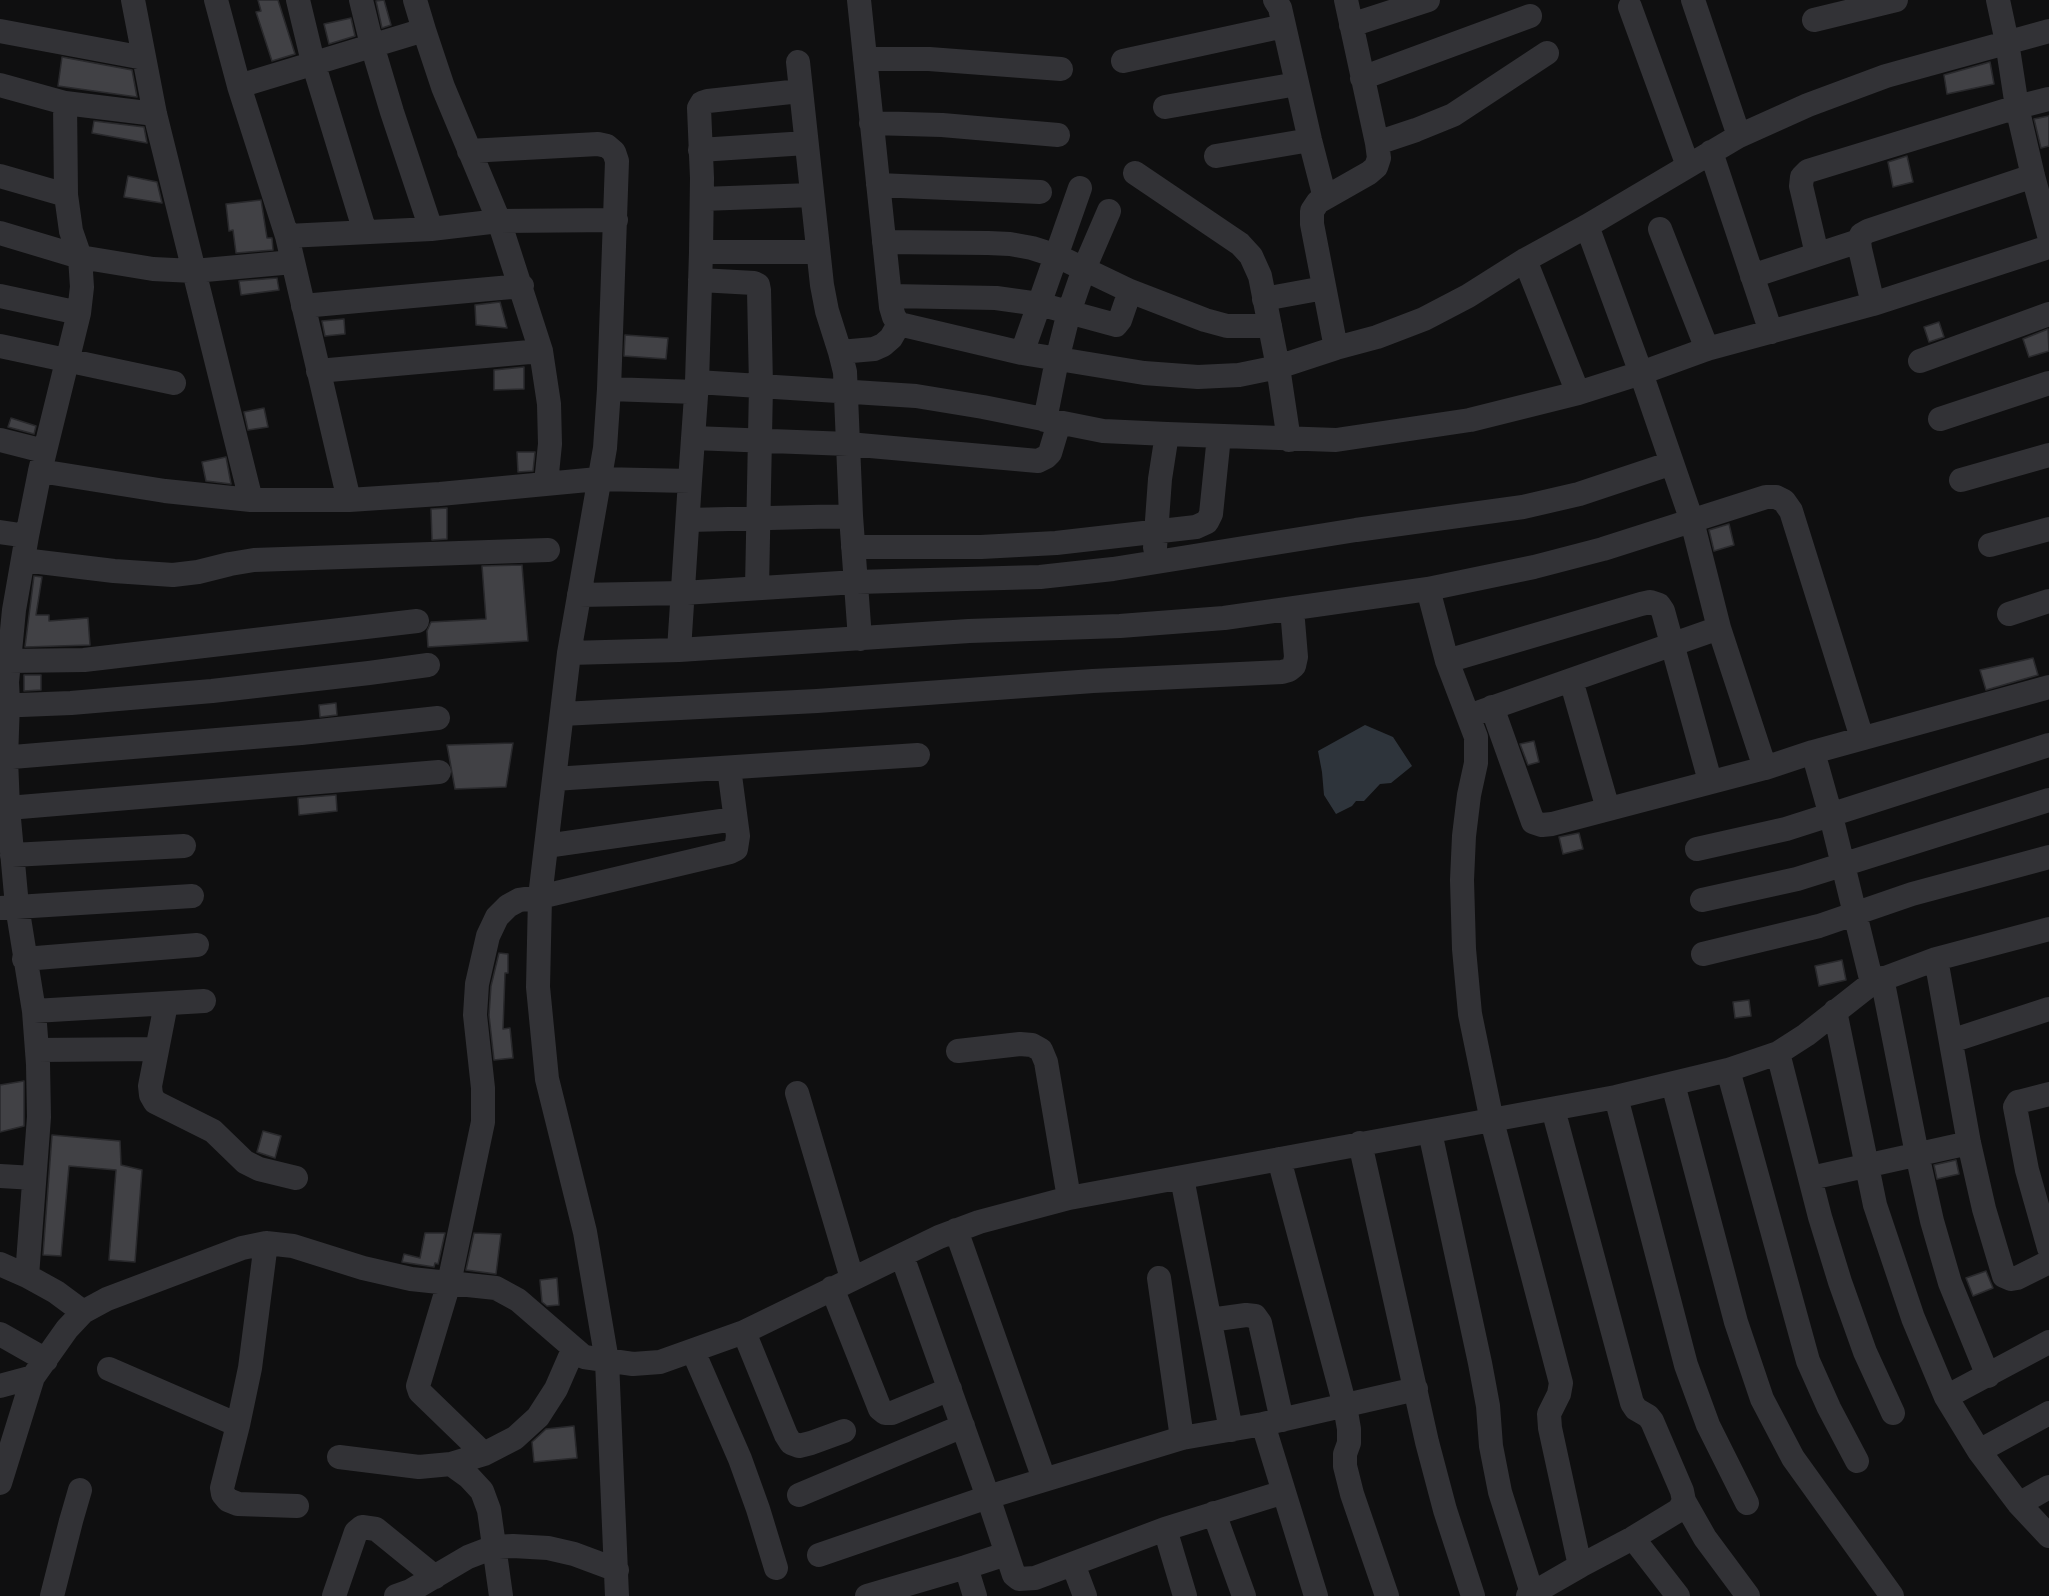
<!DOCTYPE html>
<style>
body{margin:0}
canvas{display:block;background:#0f0f10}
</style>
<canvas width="2049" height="1596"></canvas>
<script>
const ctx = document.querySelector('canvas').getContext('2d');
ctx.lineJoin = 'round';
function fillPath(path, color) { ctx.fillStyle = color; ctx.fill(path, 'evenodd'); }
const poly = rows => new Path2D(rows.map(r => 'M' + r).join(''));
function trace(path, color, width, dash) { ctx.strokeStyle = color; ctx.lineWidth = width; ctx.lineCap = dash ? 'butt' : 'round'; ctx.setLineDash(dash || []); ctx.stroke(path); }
const water = poly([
 [1365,725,1393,737,1412,766,1391,783,1380,784,1364,801,1356,801,1352,806,1336,814,1324,795,1322,772,1318,751]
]);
const building = poly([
 [258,0,278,0,295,54,272,61,256,12,261,11,258,0],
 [384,0,391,25,382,28,376,1,384,0],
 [351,18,355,36,329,44,324,24,351,18],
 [62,57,132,70,137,97,58,86,62,57],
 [1990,62,1994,84,1947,94,1944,75,1990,62],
 [2049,116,2049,146,2041,148,2034,119,2049,116],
 [94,121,144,127,147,143,92,133,94,121],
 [1907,156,1913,182,1893,187,1888,162,1907,156],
 [128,176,157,182,162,203,124,197,128,176],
 [261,200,267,238,272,238,273,250,236,253,233,230,229,231,226,204,261,200],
 [277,278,279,290,241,295,239,281,277,278],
 [500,302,507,328,476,325,475,305,500,302],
 [344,319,345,334,325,336,322,321,344,319],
 [1939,322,1944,337,1929,342,1924,327,1939,322],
 [2048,329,2049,351,2029,357,2023,339,2048,329],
 [625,335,668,338,666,359,624,356,625,335],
 [524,367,524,389,494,390,494,370,524,367],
 [264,408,268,427,248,430,244,412,264,408],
 [11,418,36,426,34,434,8,427,11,418],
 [517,452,535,452,533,471,518,472,517,452],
 [226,457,231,484,206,481,202,462,226,457],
 [447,508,447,539,432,540,431,509,447,508],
 [1729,524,1734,545,1714,551,1709,530,1729,524],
 [522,565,528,641,428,647,427,631,431,622,486,619,482,566,522,565],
 [34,576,42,577,36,615,49,615,49,621,88,618,90,645,25,647,34,576],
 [2033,658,2038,675,1986,690,1980,670,2033,658],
 [24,675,41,675,41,690,24,691,24,675],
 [336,703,337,715,320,717,319,705,336,703],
 [1534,741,1539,762,1528,765,1520,744,1534,741],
 [513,743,506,787,455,789,447,745,513,743],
 [336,795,337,811,299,815,298,798,336,795],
 [1579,833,1583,849,1563,854,1559,837,1579,833],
 [499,953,508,954,508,973,505,973,503,1029,510,1028,513,1058,494,1060,489,1015,491,986,499,953],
 [1842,960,1846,980,1819,986,1815,966,1842,960],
 [1749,1000,1751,1016,1735,1018,1733,1002,1749,1000],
 [24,1081,24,1126,0,1132,0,1085,24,1081],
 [263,1131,281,1136,275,1158,257,1152,263,1131],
 [52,1135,120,1141,121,1165,142,1170,135,1262,109,1260,116,1170,69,1166,61,1256,43,1255,52,1135],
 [1956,1160,1959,1174,1937,1179,1934,1165,1956,1160],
 [425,1233,445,1233,438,1264,435,1263,434,1267,402,1262,404,1254,420,1258,425,1233],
 [474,1233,501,1234,496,1274,466,1270,474,1233],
 [1986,1271,1993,1288,1973,1296,1966,1278,1986,1271],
 [557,1278,559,1305,547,1306,542,1302,540,1280,557,1278],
 [574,1426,577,1458,534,1462,532,1442,546,1429,574,1426]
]);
const minor = poly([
 [133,0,155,114,251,500],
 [216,0,239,86],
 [298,0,313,62,365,232],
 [361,0,372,45,392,112,431,229],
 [415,0,424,30],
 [859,0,891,307,894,317,899,324,1022,353,1144,373,1198,377,1239,375,1278,367,1260,276,1251,256,1240,244,1135,173],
 [1275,0,1280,8,1310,140,1325,198],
 [1693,0,1739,136],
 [1998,0,2007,42,2017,107,2033,176,2049,235],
 [1630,7,1688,166],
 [1814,20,1896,0],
 [1351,25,1428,0],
 [0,31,144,58],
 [865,59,929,59,1061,69],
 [1123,61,1284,26],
 [798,62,822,285,827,311,840,352,845,372,851,516,860,639],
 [1362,78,1530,16],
 [0,85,65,103],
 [1165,107,1297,84],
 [871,123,942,125,1058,135],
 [1377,143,1416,130,1453,115,1547,53],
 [700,150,806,143],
 [469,151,598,144,607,146,614,152,617,161,609,389,605,448,569,653,540,897,538,987,547,1079,585,1232,607,1361,617,1596],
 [1711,152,1771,332],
 [1216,156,1310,140],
 [0,176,66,195],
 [878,185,1040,192],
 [702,199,812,195],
 [1660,229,1707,349],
 [0,233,80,257,153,269,194,271,293,262],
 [287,236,431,229,499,221,616,220],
 [884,242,988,243,1010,244,1032,248,1057,256,1130,291,1205,320,1227,326,1270,326],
 [701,252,818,252],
 [1817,254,1801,186,1802,177,1808,171,2017,107,2049,99],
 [1525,260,1578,393],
 [1752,276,1859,241],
 [700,280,754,283,758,285,759,290,761,386,757,588],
 [0,296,79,313],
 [890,296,996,298,1039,304,1116,325,1120,320,1130,291],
 [1264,299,1324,288],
 [1873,304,1860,249,1859,241,1861,235,1868,231,2033,176],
 [303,306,522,286],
 [0,346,174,383],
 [1336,348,1377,337,1424,319,1468,296,1525,260,1587,226,1739,136,1808,105,1886,76,2049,31],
 [840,352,874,349,883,345,891,338,899,324],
 [1022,353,1080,188],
 [1920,361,2049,314],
 [318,371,541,351],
 [697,382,916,396,983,407,1103,431,1167,434,1336,440,1470,420,1578,393,1641,373,1587,226],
 [609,389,696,392],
 [1940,419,2049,383],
 [1045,420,1057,360,1069,312,1084,269,1109,211],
 [693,438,848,444,1038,461,1046,457,1050,453,1059,423],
 [0,440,44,451],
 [1289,440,1278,367,1336,348,1312,224,1312,211,1318,202,1369,173,1376,167,1379,158,1377,143,1346,0],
 [40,471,79,313,82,287,80,257,71,231,66,195,65,103,155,114],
 [1961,480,2049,455],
 [349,500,287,236,239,86,424,30,443,87,499,221,541,351,549,404,550,444,546,483],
 [688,520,851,516],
 [0,532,27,536],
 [1990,545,2049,529],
 [853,547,981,547,1056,543,1196,527,1207,522,1211,514,1219,436],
 [1155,548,1160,479,1167,434],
 [23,560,114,571,173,575,198,572,230,564,254,560,548,550],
 [579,595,683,593,856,582,1040,577,1113,569,1356,530,1523,507,1579,494,1672,463],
 [2009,614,2049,601],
 [679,650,690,481],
 [569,653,679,650,969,631,1120,626,1224,618,1428,589],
 [8,661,84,660,417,621],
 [1447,661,1641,604,1650,602,1659,605,1663,611,1710,781],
 [1571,680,1608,809],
 [0,701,21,705,71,703,212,691,369,673,428,665],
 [1492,707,1533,822,1542,825,1552,824,1765,768,1813,752],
 [1477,713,1719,628],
 [562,714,817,701,1093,681,1282,672,1289,670,1294,666,1296,657,1292,609],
 [0,758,301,733,438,718],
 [1765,768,1719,628,1692,521,1641,373,1707,349,1873,304,2049,247],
 [554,779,918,755],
 [8,808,439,772],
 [546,846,735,819],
 [1697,849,1786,829,2049,745],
 [12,855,184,846],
 [1702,900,1797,879,2049,800],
 [0,908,192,896],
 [1703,954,1819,926,1912,894,2049,857],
 [24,959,197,945],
 [1936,959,1969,1143,1984,1209,2004,1276,2011,1279,2017,1278,2049,1262],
 [1882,978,1917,1154,1932,1221,1950,1283,1988,1376],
 [1872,983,1831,816,1813,752,2049,687],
 [166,1004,150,1086,151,1095,155,1102,213,1131,245,1162,259,1169,296,1178],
 [34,1011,204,1001],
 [1835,1011,1875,1205,1913,1318,1946,1397,1979,1451,2019,1504,2049,1536],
 [1951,1041,2049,1009],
 [37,1050,157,1049],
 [958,1051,1020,1044,1032,1045,1041,1050,1046,1062,1069,1198],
 [1778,1053,1820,1217,1840,1282,1865,1352,1893,1413],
 [1728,1070,1808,1361,1829,1408,1857,1461],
 [1673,1084,1736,1322,1762,1399,1793,1458,1892,1596],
 [797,1093,852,1278],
 [2049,1094,2022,1101,2018,1102,2015,1107,2027,1170,2049,1248],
 [1616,1097,1686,1365,1708,1425,1747,1503],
 [1553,1109,1632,1403,1636,1409,1648,1416,1652,1421,1682,1491,1684,1501,1679,1510,1633,1538],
 [1430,1132,1480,1363,1488,1406,1491,1446,1500,1492,1532,1593],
 [1360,1143,1427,1442,1445,1510,1473,1596],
 [1279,1159,1345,1406,1349,1429,1349,1443,1345,1454,1345,1466,1352,1494,1387,1596],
 [0,1176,34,1178],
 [1182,1178,1231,1430],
 [1811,1178,1969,1143],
 [956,1230,1044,1479],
 [266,1243,250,1368,238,1425,222,1488,223,1494,228,1500,238,1504,297,1506],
 [902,1256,988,1497,1014,1575,1019,1579,1035,1578,1165,1529,1185,1596],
 [0,1264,27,1276],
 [1159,1278,1182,1438],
 [832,1288,880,1409,885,1413,892,1413,950,1389],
 [83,1312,56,1292,27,1276,39,1117,38,1064,34,1011,17,906,8,808,6,759,8,702,7,682,14,610,27,536,40,471,165,491,251,500,349,500,440,494,598,479,690,481,697,382,701,252,702,178,699,108,702,103,708,101,800,91],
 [1210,1320,1246,1315,1255,1316,1260,1323,1282,1420],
 [744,1332,786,1435,791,1443,799,1446,811,1443,844,1431],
 [0,1334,46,1360],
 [693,1351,740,1459,758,1509,776,1568],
 [109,1369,238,1425],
 [0,1386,33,1377,67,1329,83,1312,107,1299,242,1248,266,1243,293,1246,363,1268,411,1279,496,1288,518,1300,584,1357,633,1364,660,1362,744,1332,939,1237,979,1222,1069,1198,1616,1097,1728,1070,1778,1053,1806,1035,1872,983,1936,959,2049,929],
 [1946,1397,2049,1342],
 [1263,1424,1316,1596],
 [1979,1451,2049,1413],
 [484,1454,420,1392,418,1386,449,1283,483,1122,483,1088,475,1015,477,984,488,936,497,917,508,906,519,900,540,897,730,852,736,849,738,836,729,768],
 [339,1457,419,1467,451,1464,484,1454,515,1438,538,1417,556,1389,573,1350],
 [451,1464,469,1477,482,1491,489,1510,501,1596],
 [0,1483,33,1377],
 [799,1495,963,1426],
 [1684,1501,1705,1538,1748,1596],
 [2019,1504,2049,1487],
 [1214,1513,1244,1596],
 [1165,1529,1284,1492],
 [819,1555,988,1497,1182,1438,1263,1424,1416,1389],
 [1073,1564,1085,1596],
 [1580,1566,1550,1428,1549,1414,1559,1394,1561,1383,1492,1121,1470,1014,1464,949,1462,880,1464,836,1469,795,1476,763,1476,737,1447,661,1428,589,1534,567,1603,549,1766,497,1776,497,1784,501,1791,511,1862,738],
 [52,1596,71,1521,80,1490],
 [334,1596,356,1532,362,1527,376,1529,435,1577],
 [396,1596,410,1591,468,1557,494,1547,513,1546,548,1548,574,1554,617,1570],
 [867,1596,966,1567],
 [975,1596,966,1567,1006,1554],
 [1528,1596,1580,1566,1633,1538,1678,1596]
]);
fillPath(water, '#2e343b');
fillPath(building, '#414145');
trace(building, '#29292c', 1.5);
trace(minor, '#323236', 24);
</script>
